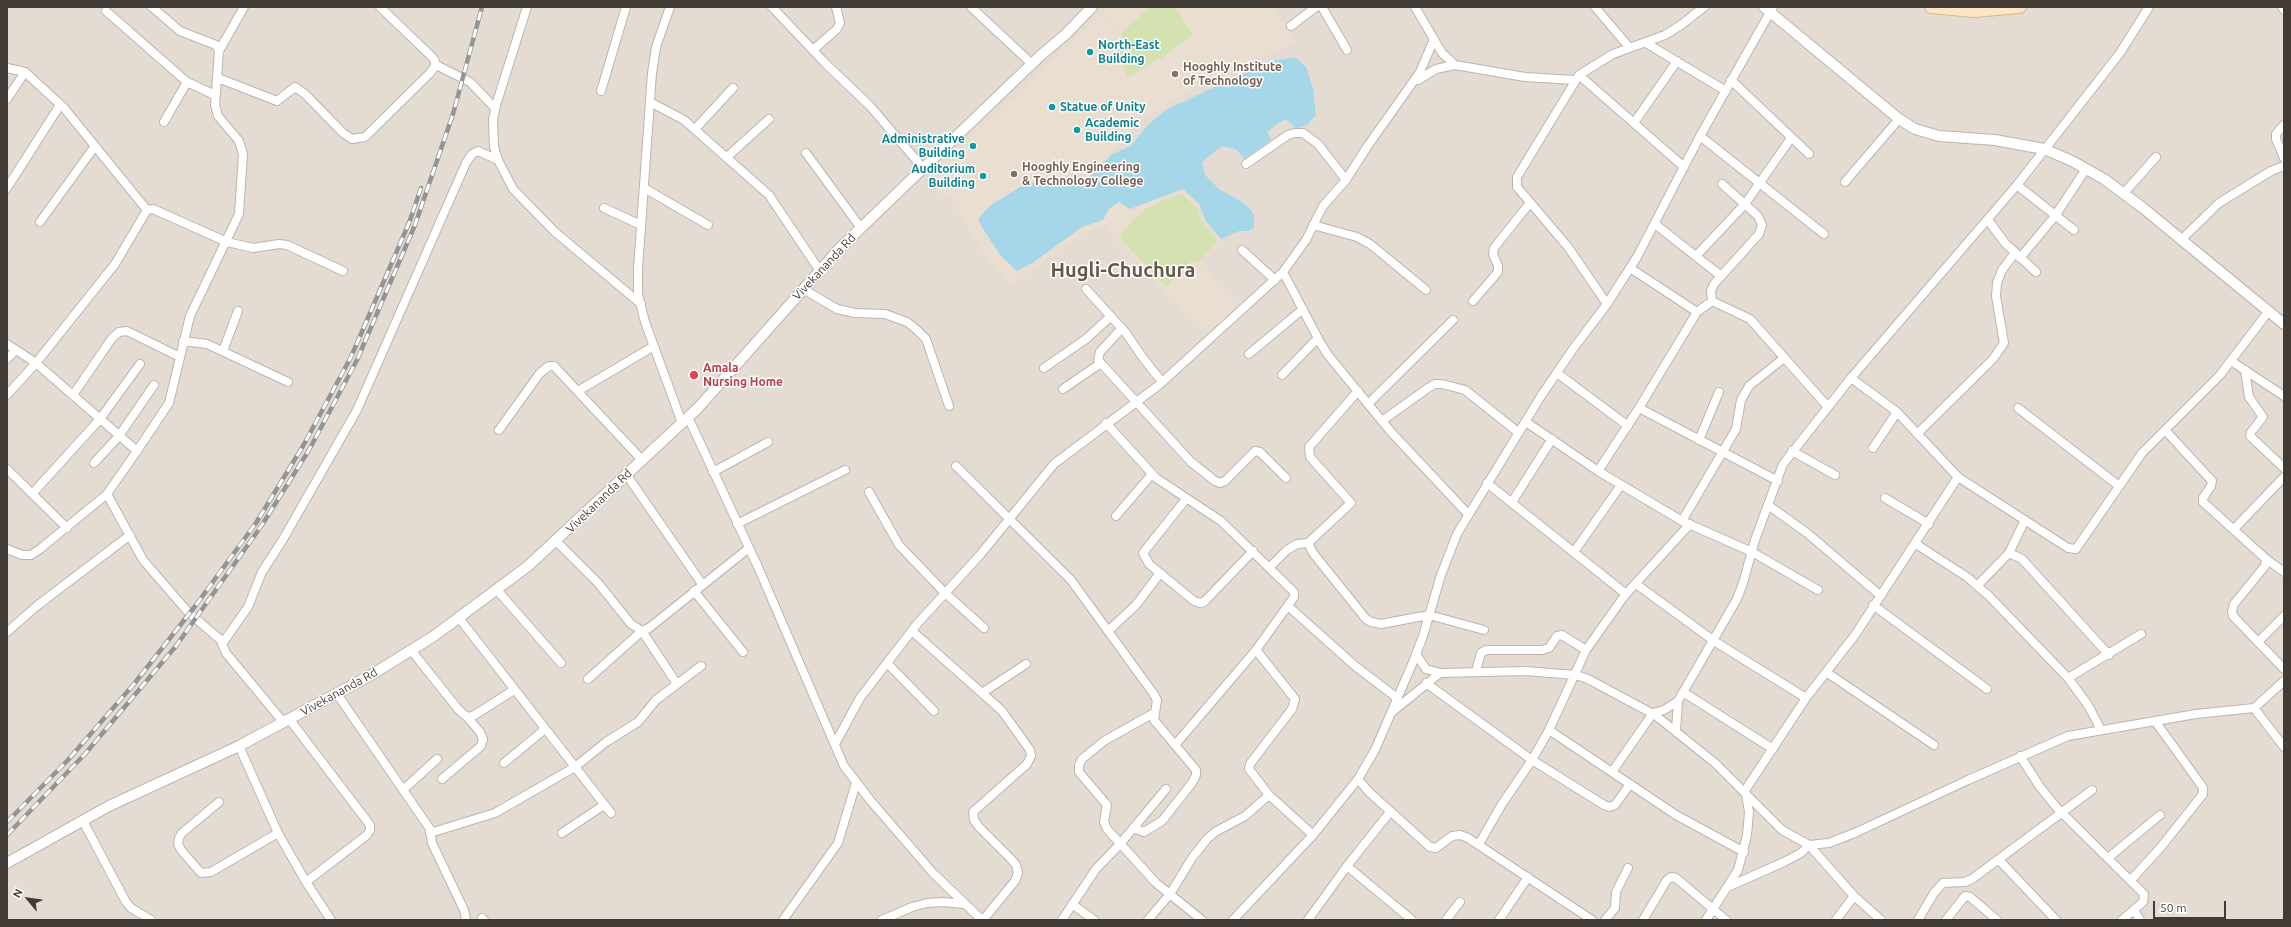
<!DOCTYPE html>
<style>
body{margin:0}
#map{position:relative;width:2291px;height:927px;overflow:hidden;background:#f1ebe4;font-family:Ubuntu,sans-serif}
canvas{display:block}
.frame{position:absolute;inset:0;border:8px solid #423b35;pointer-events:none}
.north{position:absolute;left:8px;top:879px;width:40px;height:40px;-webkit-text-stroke:3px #fff;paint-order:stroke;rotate:299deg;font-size:11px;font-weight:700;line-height:16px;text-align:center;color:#423b35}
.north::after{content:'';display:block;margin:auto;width:14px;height:18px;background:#423b35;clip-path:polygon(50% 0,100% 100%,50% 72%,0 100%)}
.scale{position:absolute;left:2153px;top:901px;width:73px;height:18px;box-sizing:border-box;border:2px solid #423b35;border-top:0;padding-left:5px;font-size:12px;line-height:14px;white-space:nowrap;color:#423b35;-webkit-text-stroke:3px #fff;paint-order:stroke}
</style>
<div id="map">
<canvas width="2291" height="927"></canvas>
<div class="frame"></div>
<div class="north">N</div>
<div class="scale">50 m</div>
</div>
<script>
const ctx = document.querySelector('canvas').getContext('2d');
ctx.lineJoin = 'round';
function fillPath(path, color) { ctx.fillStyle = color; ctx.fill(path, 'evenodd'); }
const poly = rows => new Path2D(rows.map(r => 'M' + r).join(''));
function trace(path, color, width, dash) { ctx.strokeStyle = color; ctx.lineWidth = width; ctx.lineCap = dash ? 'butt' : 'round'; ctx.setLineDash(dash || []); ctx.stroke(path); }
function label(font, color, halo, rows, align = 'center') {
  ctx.font = font + ' Ubuntu,sans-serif'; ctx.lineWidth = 3; ctx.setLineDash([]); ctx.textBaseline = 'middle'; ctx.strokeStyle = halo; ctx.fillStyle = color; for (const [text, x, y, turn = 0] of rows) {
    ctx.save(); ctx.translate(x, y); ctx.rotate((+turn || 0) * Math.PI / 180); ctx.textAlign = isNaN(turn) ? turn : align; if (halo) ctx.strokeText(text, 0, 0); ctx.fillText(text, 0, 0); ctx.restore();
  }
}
const residential = poly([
 [7,7,2284,7,2284,920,7,920]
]);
const education = poly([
 [1106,7,1274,7,1294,42,1174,98,1136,126,1133,121,1132,135,1110,152,1094,169,1116,196,1183,190,1197,204,1205,223,1221,241,1203,261,1215,284,1241,309,1212,337,1149,277,1105,226,1087,231,1011,285,985,255,949,197,944,198,927,178,969,137,1013,98,1019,95,1099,14,1113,26,1126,44,1115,26,1101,13]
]);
const green = poly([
 [1149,7,1173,7,1179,12,1192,35,1166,55,1128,77,1117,52,1127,44,1121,34],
 [1182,194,1196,207,1201,220,1218,241,1199,262,1192,261,1178,272,1167,287,1119,237,1133,220,1146,209,1162,200]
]);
const water = poly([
 [1295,57,1306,67,1313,89,1316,115,1307,125,1297,129,1286,119,1278,123,1267,132,1271,140,1244,159,1237,150,1222,146,1202,162,1205,175,1219,189,1244,203,1251,210,1254,216,1254,228,1248,231,1239,231,1221,239,1206,221,1199,204,1183,189,1130,209,1119,202,1109,209,1103,220,1082,227,1034,262,1017,271,1001,256,983,229,978,219,991,205,1020,187,1046,178,1087,180,1112,154,1131,146,1148,125,1166,110,1267,62]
]);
const minor = poly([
 [527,7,497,102,493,119,494,147,498,160,513,189,555,232,641,304],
 [670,7,656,47,652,73,638,269,638,294,645,322,682,423],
 [772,7,826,64,870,106,923,168],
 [971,7,1032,64],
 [1322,7,1347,50],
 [1415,7,1442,53,1455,65],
 [1595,7,1629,47],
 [2282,7,2284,10],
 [106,11,187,82,215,95],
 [1291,26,1316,7],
 [1646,43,1726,91],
 [813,50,837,29,840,23,836,7],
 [219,51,244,7],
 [436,65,470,82,495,108],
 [7,68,25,72,64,108,147,210],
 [1579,75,1684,167],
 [218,78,277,101,295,87,305,94,343,133,352,139,365,137,430,73,436,65,434,59,429,54,380,7],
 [1418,80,1436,69,1455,65,1525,77,1575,80],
 [1731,80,1809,154],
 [601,91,626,7],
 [7,99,25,72],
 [650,102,684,120,769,195,820,271],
 [164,122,187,82],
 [1634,123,1677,61],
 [2284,125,2276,134,2276,139,2284,158],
 [695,129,733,88],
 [1700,136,1824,234],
 [806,153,861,228],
 [727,157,769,119],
 [1246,164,1288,135,1295,133,1303,133,1318,144,1346,180],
 [1845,182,1899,119],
 [2017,185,2074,230],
 [7,188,60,105],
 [644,188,708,225],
 [2124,193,2156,157],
 [604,208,641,225],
 [1988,220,2005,243,2036,272],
 [40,222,95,146],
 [1655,224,1721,276],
 [1313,225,1357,237,1370,244,1426,290],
 [2181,240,2219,203,2271,171,2284,166],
 [1242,250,1275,280],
 [1696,256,1745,204,1791,138],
 [2020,258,2055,216,2086,169],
 [1630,268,1697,312],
 [1283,272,1321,344,1328,355,1391,432,1468,514],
 [803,289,837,309,855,313,885,314,907,322,917,330,926,339,949,406],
 [1086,289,1126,333,1143,358,1162,382],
 [1473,301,1498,272,1498,266,1493,254,1494,248,1529,204],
 [1712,301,1711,291,1714,284,1759,234,1762,225,1758,216,1722,184],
 [1607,304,1568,247,1517,187,1517,177,1579,75,1613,54,1665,35,1681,25,1704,7],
 [1122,328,1100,352,1098,360,1191,462,1215,481,1220,483,1225,481,1255,451,1260,452,1286,478],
 [183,341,207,344,288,382],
 [7,344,36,363,137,451],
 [223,351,238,311],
 [1249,354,1303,309],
 [7,359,16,350],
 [2231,361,2284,396],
 [1044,368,1086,339,1111,316],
 [2245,370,2249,397,2263,417,2251,432,2250,436,2284,468],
 [1557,373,1628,426],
 [1282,375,1318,338],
 [1851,378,1897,412,1958,477,2068,548,2076,549,2142,453,2220,375,2268,312],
 [1063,389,1101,363],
 [578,391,654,346],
 [1358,391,1309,447,1310,457,1351,503,1308,543,1313,553,1366,619,1371,622,1381,624,1429,615,1484,630],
 [7,395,36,363,115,264,147,210,153,209,227,242,253,248,279,244,287,245,343,271],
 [73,395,112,338,119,332,127,331,180,357],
 [1368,404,1453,320],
 [1639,408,1778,481],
 [2018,408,2119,486],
 [688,417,758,567,844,766,870,800,933,873,982,920],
 [1382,421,1428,388,1435,384,1442,384,1465,390,1519,433],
 [1526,422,1598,471,1682,521,1752,552,1818,590],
 [1106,423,1156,478,1221,521,1294,592,1294,597,1256,650,1175,745],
 [499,430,540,373,549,366,554,366,642,460],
 [2165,430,2212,481,2211,486,2203,498,2203,502,2266,559,2265,566,2234,604,2232,611,2233,616,2284,669],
 [1917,434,1993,359,2004,343,1996,296,1997,283,2002,270,2015,253],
 [1699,440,1719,392],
 [1873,448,1897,412],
 [1792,451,1835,475],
 [94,463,119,436,154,385],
 [956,466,1071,580,1153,693,1157,700,1154,720,1196,770,1196,775,1192,783,1162,821,1144,832,1133,828],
 [7,469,67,528],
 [1598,471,1639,408,1697,312,1712,301,1750,319,1828,407],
 [713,472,768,442],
 [626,474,702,584],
 [1487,483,1626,594],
 [869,492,899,545,944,592,984,628],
 [32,494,100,419,140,364],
 [107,494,143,560,188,612,223,642],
 [1885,498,1929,524],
 [1186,499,1143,553,1149,564,1194,601,1200,603,1204,602,1253,551],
 [1512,502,1552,439],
 [1768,505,1807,533,1881,596],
 [1116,516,1152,474],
 [1682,521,1736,429,1741,400,1749,386,1784,358],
 [737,524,845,470],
 [2234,529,2284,477],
 [556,541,598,583,631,624,642,631,649,628,749,548],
 [1916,544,1967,577,1989,596,2068,678,2088,705,2101,730],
 [7,549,22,555,31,555,40,549,107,494,137,451,169,403,190,316,239,214,243,154,239,141,218,116,215,105,219,51,216,45,180,31,152,7],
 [1574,552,1621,485],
 [2009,553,2022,559,2109,655],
 [2266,559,2284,572],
 [1270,567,1287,550,1297,544,1308,543],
 [1636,584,1714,641,1806,698],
 [1978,585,2009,553,2025,520],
 [497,590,561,663],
 [694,591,743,652],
 [1873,605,1987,689],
 [1288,606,1354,665,1397,698],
 [459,618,611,813],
 [912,631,991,701,1002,711,1030,750,1031,756,1027,764,973,812,974,820,979,827,1011,859,1016,865,1018,873,1015,881,983,920],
 [1108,631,1136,605,1160,573],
 [7,632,38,605,130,535],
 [2258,642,2284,616],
 [411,650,458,709,467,717,473,716,514,690],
 [1256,650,1295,699,1292,709,1250,764,1249,769,1269,795,1313,835],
 [1416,654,1426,669,1440,673,1525,671,1576,675,1588,679,1655,715,1715,763,1782,830,1809,845,1829,843,1857,832,1968,780,2068,736,2196,714,2254,708,2284,681],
 [887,663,934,711],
 [1476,671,1481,653,1486,650,1542,650,1549,648,1557,636,1562,635,1586,650],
 [1826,672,1934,745],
 [2068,678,2141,634],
 [588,679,642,631,677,684],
 [1426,683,1532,760,1604,805,1609,807,1615,805,1630,784],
 [1683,692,1773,749],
 [982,693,1026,664],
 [337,694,430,829,432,843,464,910,466,920],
 [2254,708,2284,747],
 [1392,712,1440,673],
 [1154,713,1104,741,1082,759,1079,765,1079,772,1107,805,1104,822,1107,829,1156,883,1202,920],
 [290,720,370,825,370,830,367,835,306,882],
 [284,723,226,653,222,644,248,607,262,572,282,541,357,410,466,163,472,154,478,151,498,160],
 [1549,730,1676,815,1744,852],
 [1676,731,1678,701,1737,599,1743,583,1755,540,1783,464,1851,378,2017,185,2120,53,2149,7],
 [835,744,860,698,917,624,980,555,1054,464,1159,385,1283,272,1306,240,1323,206,1346,180,1367,147,1420,72,1434,39],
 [239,746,278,833,306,882,331,920],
 [2020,756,2040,787,2057,808,2144,894,2143,902,2122,920],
 [504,763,545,729],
 [1612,772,1653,713,1664,710,1678,701],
 [442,779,481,746,483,739,480,732,467,717],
 [1358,779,1369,792,1430,847,1436,848,1452,836,1460,835,1468,838,1592,920],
 [403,790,437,759],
 [1744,792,1806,698,1855,635,1958,477],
 [219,802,182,833,179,838,178,844,181,850,201,873,211,872,278,833],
 [83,821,126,902,131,908,151,920],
 [430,833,495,813,575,767,606,742,638,722,656,700,701,666],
 [562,833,604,805],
 [1479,844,1502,804,1532,760,1549,730,1586,650,1625,595,1690,524],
 [2108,858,2160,815],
 [1999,860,2056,920],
 [1347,866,1412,920],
 [2131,880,2161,847,2203,794,2203,788,2199,782,2155,721],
 [1730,886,1784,862,1801,853,1809,845,1854,896,1881,920],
 [1072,904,1094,920],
 [2134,910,2140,920],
 [482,918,484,920],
 [783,920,838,843,856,783],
 [882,920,912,907,927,903,943,902,964,904],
 [1062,920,1096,869,1120,844,1166,789],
 [1148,920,1170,894,1192,858,1207,839,1215,832,1245,816,1269,795],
 [1233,920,1313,835,1358,779,1375,750,1413,662,1423,636,1441,575,1457,534,1541,396,1573,349,1607,304,1637,257,1700,136,1773,7],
 [1308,920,1347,866,1390,812],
 [1446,920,1460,902],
 [1499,920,1528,877],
 [1605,920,1615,908,1616,892,1628,868],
 [1643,920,1667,880,1671,877,1676,878,1726,920],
 [1706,920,1738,870,1747,835,1749,812,1746,794],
 [1836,920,1854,896],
 [1918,920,1934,893,1943,883,1965,882,1972,879,2092,790],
 [1946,920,1965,896,1970,897,1997,920]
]);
const tertiary = poly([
 [1764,7,1899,119,1915,129,1939,136,1995,140,2044,149,2072,161,2104,179,2143,208,2284,324],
 [7,863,109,806,239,746,371,675,434,636,528,566,698,408,840,248,1040,56,1066,34,1092,7]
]);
const secondary = poly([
 [1931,7,1974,11,2020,7]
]);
const rail = poly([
 [7,822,68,760,134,684,196,605,256,523,303,446,351,357,409,223,421,188],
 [7,835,85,754,176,646,262,525,309,450,357,360,415,225,453,114,482,7]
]);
const markers = [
 [1090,52,4,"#0f9aa8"],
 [1175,74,4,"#8d6e63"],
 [1052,107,4,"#0f9aa8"],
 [1077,130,4,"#0f9aa8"],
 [973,146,4,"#0f9aa8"],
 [1014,174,4,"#8d6e63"],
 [983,176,4,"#0f9aa8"],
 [694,375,5,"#e0444e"]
];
const cultureNames = [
 ["North-East",1098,45],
 ["Building",1098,59],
 ["Statue of Unity",1060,107],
 ["Academic",1085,123],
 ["Building",1085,137],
 ["Administrative",965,139,"right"],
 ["Building",965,153,"right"],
 ["Auditorium",975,169,"right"],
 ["Building",975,183,"right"]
];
const educationNames = [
 ["Hooghly Institute",1183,67],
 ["of Technology",1183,81],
 ["Hooghly Engineering",1022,167],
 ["& Technology College",1022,181]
];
const streetNames = [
 ["Vivekananda Rd",824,267,-47],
 ["Vivekananda Rd",599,501,-44],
 ["Vivekananda Rd",339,692,-29]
];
const healthNames = [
 ["Amala",703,368],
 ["Nursing Home",703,382]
];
const townNames = [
 ["Hugli-Chuchura",1123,270]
];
fillPath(residential, '#e4dcd3');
fillPath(education, '#e9decf');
fillPath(green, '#d3e2b0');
fillPath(water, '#a5d7e9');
trace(minor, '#beb4ab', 10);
trace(tertiary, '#beb4ab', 12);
trace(secondary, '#d0ba9a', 14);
trace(minor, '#fff', 8);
trace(tertiary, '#fff', 10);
trace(secondary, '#fae6c5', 12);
trace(rail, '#949494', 4.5);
trace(rail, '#fff', 3, [9]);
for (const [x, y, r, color] of markers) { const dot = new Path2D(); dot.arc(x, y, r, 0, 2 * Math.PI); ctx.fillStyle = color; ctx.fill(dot); trace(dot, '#fff', 1.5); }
label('bold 12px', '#0d838f', '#fff', cultureNames, 'left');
label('bold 12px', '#785e54', '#fff', educationNames, 'left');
label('12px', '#423b35', '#fff', streetNames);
label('bold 12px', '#be3a42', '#fff', healthNames, 'left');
label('bold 20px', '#64574d', '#fff', townNames);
</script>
